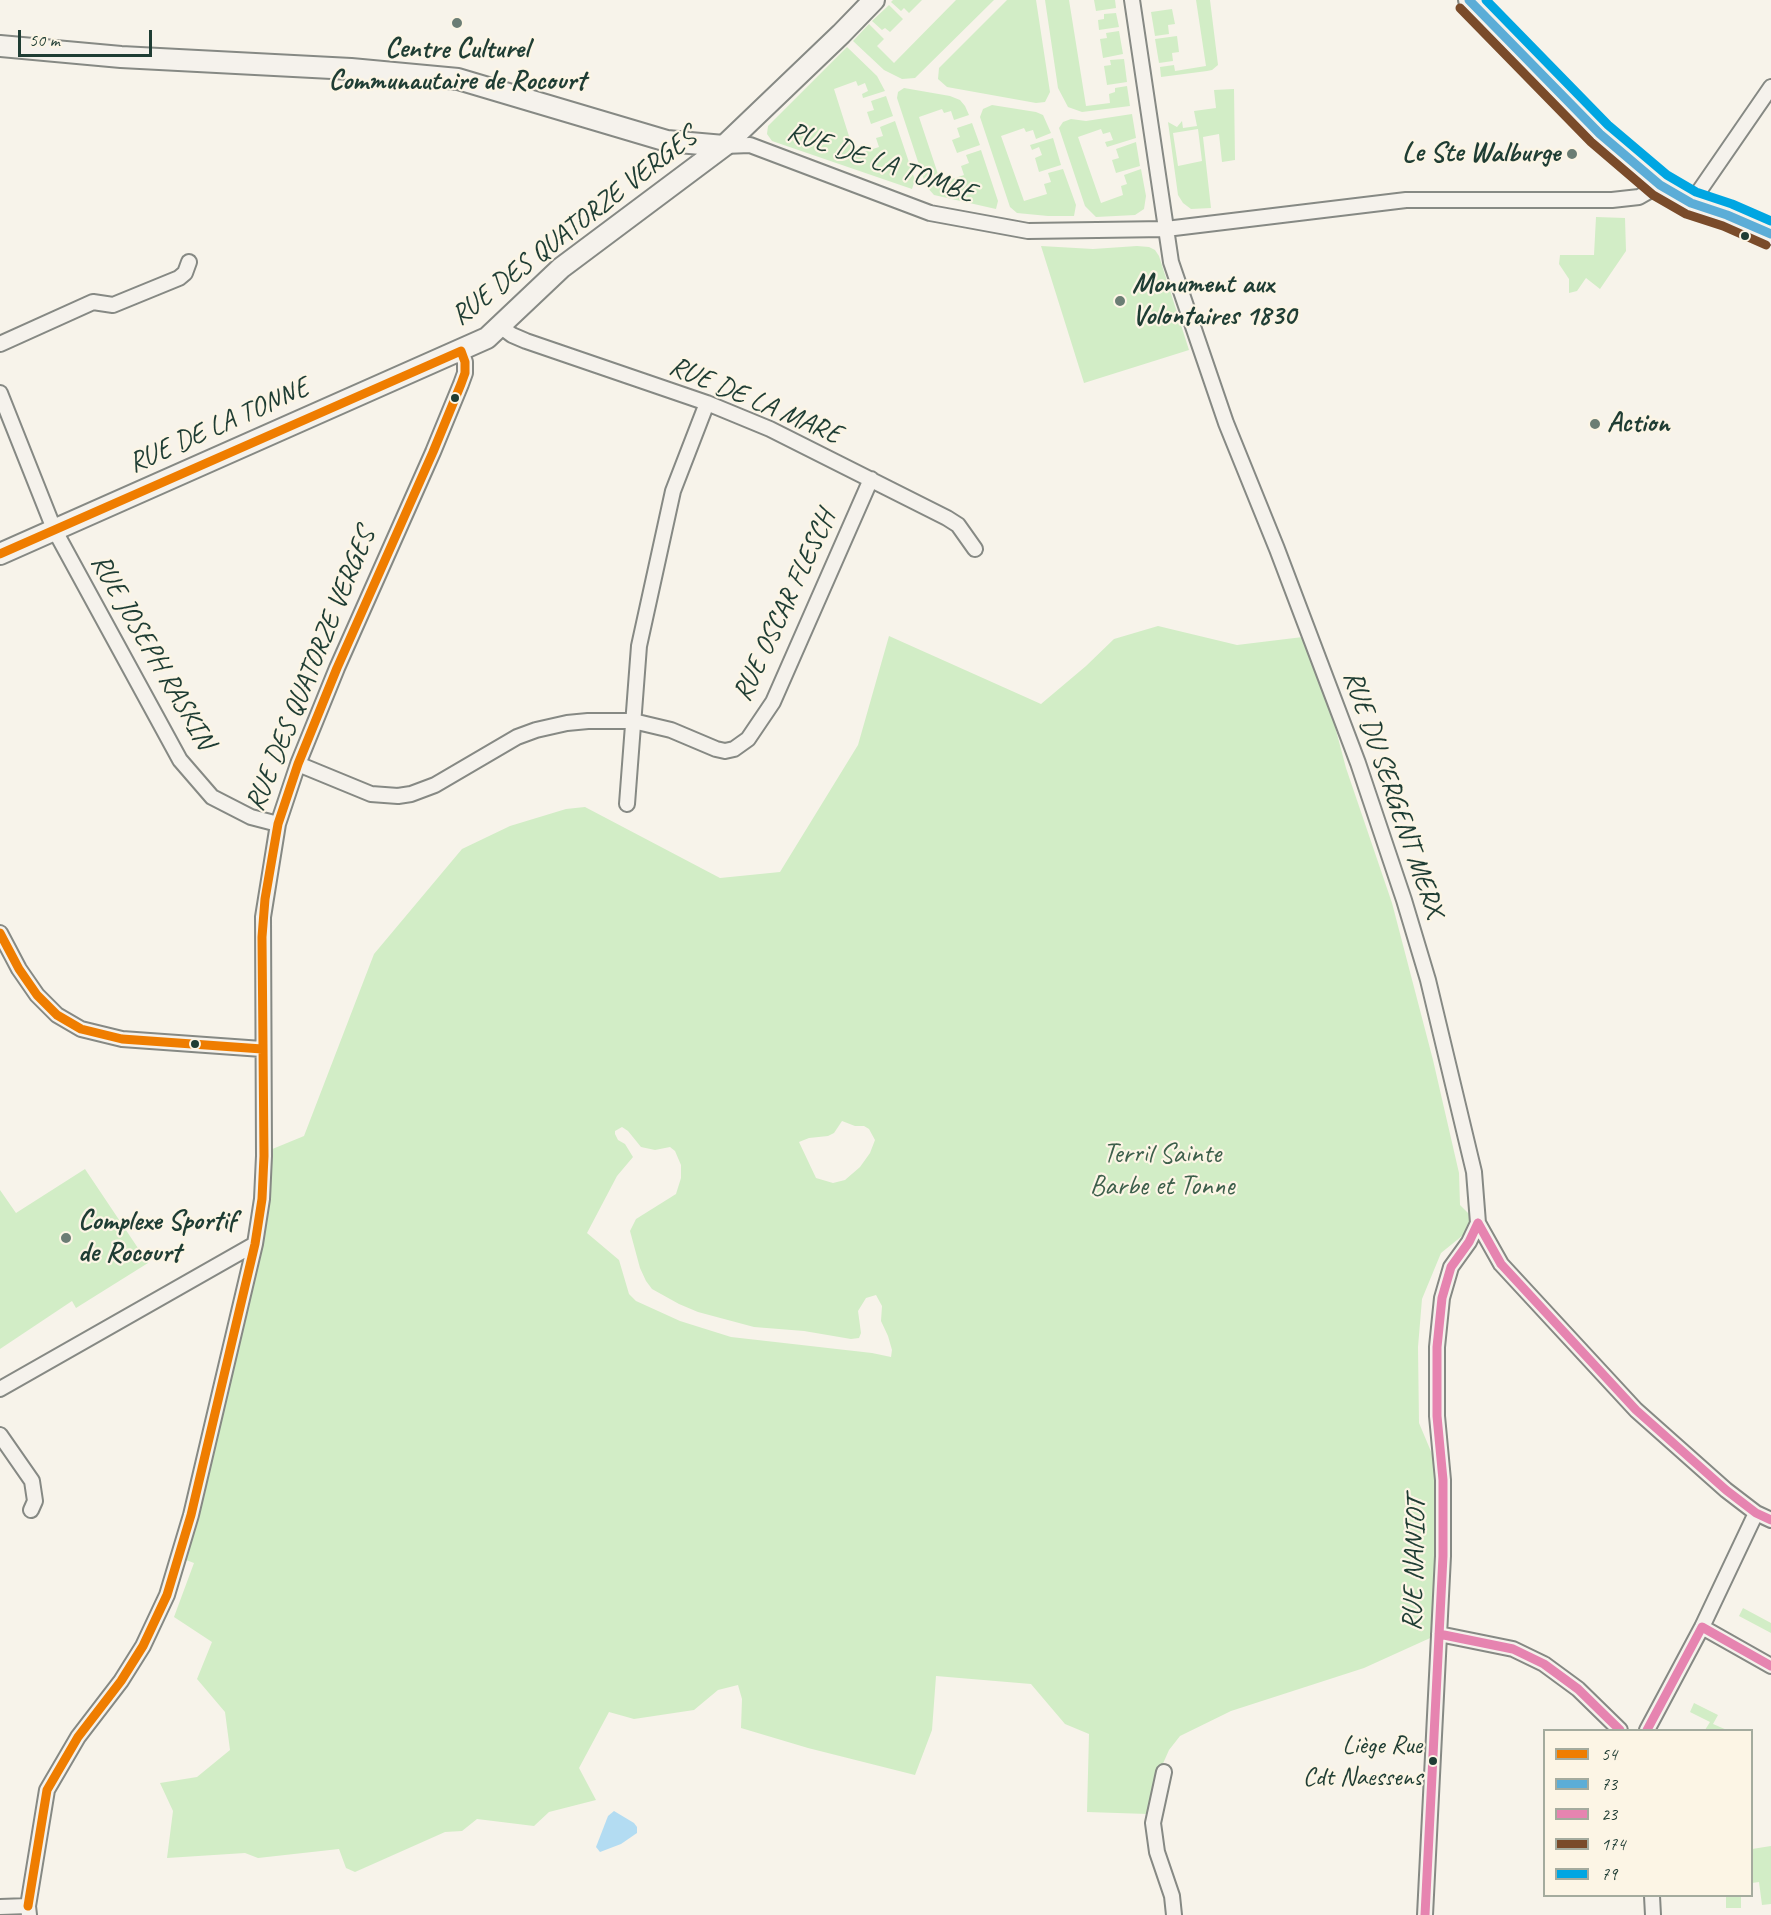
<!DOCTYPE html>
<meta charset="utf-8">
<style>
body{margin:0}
#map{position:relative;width:1771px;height:1915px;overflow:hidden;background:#f7f3ea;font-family:Caveat,sans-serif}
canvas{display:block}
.legend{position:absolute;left:1543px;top:1729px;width:210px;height:168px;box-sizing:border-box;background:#fcf5e5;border:2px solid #a4ab9e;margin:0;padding:8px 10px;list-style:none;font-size:18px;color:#1f3d34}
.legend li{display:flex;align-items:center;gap:12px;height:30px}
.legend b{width:30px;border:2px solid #a4ab9e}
.scale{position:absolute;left:18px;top:30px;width:134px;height:27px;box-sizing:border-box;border:3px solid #1f3d34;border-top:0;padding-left:8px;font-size:18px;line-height:21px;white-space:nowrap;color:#1f3d34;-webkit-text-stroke:4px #fcf5e5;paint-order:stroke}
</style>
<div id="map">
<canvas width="1771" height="1915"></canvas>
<ul class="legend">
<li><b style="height:8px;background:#ef7d00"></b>54</li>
<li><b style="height:8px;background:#5cadd7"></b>73</li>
<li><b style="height:8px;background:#e684b0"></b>23</li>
<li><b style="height:8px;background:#7a4b2a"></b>174</li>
<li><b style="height:8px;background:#00a6e2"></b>79</li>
</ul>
<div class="scale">50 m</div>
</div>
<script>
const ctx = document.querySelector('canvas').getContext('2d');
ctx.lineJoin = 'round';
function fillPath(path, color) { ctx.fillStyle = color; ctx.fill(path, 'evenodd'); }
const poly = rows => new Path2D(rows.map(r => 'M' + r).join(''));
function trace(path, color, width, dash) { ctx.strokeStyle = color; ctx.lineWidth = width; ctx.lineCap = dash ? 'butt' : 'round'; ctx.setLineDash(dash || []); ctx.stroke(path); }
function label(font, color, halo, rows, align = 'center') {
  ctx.font = font + ' Caveat,sans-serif'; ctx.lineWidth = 4.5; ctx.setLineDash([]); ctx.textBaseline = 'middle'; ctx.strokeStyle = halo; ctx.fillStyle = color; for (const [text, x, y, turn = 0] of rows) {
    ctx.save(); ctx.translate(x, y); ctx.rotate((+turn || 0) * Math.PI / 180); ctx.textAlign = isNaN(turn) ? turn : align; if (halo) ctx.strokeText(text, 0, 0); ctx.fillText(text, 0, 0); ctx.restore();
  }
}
const green = poly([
 [893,0,922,0,909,13,904,8,901,11,891,2],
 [956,0,994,0,915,78,902,79,884,70,853,41,869,24,884,39,877,46,894,63],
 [1007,0,1036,0,1050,92,1045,102,1036,103,947,87,938,79,939,68],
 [1045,0,1069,0,1086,106,1110,103,1109,94,1115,92,1115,88,1127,86,1130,106,1082,112,1068,107,1058,88],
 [1094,0,1115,0,1116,8,1096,11],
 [1196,0,1210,0,1218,65,1212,70,1207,71,1161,77,1160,67,1174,65,1175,71,1206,66],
 [889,5,903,19,890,32,885,28,882,30,872,21],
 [1172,9,1175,24,1168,25,1169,34,1155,36,1151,12],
 [1116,13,1119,27,1099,30,1098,20,1104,19,1104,14],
 [1119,31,1123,54,1103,58,1100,39,1107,38,1106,33],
 [1177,36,1179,52,1172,53,1173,61,1159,63,1155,39],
 [847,47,877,76,885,91,863,98,862,94,868,91,865,83,858,86,856,81,834,89,855,155,879,147,876,138,883,136,880,127,895,121,915,180,912,189,772,141,767,134,768,126],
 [1124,59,1127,82,1107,85,1104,66,1111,65,1110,60],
 [904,88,950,96,960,100,965,106,969,115,954,120,951,111,944,113,942,109,919,117,941,183,964,175,961,166,969,163,966,155,981,150,998,201,996,209,934,195,926,186,897,98,898,92],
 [1234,89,1235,160,1222,162,1219,134,1203,137,1211,208,1191,209,1183,203,1178,195,1168,122,1177,127,1182,121,1183,128,1197,126,1194,111,1216,108,1214,90],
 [1198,129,1202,161,1178,166,1173,133],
 [886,96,893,116,871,124,867,112,874,110,871,101],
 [992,105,1036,112,1043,115,1051,133,1036,139,1033,130,1026,132,1024,128,1001,136,1024,201,1047,194,1044,184,1051,182,1048,173,1063,169,1076,205,1074,216,1048,216,1017,213,1010,207,980,117,983,109],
 [1132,114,1136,138,1107,147,1105,142,1113,140,1110,132,1103,134,1101,129,1078,137,1101,203,1123,195,1121,186,1127,184,1124,175,1141,169,1146,196,1144,209,1135,215,1096,217,1085,206,1059,128,1063,122,1071,119,1086,121],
 [972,123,980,145,957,153,952,140,960,137,957,128],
 [1053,138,1061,165,1039,172,1035,158,1042,155,1039,147,1032,150,1030,145],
 [1136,142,1140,166,1116,173,1112,160,1119,158,1116,149],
 [1596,217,1625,218,1626,251,1600,289,1586,278,1577,291,1569,293,1569,279,1559,264,1560,255,1594,255],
 [1041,246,1093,249,1137,246,1149,247,1155,250,1159,256,1189,350,1084,383],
 [1158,626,1237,645,1311,636,1346,768,1392,903,1433,1060,1459,1173,1460,1205,1478,1223,1441,1253,1422,1299,1418,1347,1419,1423,1443,1480,1439,1634,1364,1668,1231,1711,1180,1736,1169,1750,1161,1768,1148,1814,1087,1812,1089,1734,1065,1724,1031,1684,936,1676,932,1730,915,1775,808,1748,741,1728,742,1699,738,1685,718,1690,694,1710,634,1719,609,1712,579,1768,596,1800,549,1812,534,1826,477,1819,462,1831,445,1832,355,1872,346,1868,339,1849,258,1858,245,1853,167,1858,173,1811,160,1783,197,1777,230,1750,225,1712,197,1679,212,1642,174,1617,194,1563,178,1557,270,1150,304,1136,374,954,462,849,510,826,566,809,585,807,720,878,780,872,858,745,889,636,1041,704,1086,666,1114,639],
 [842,1121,855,1126,864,1126,869,1129,875,1140,870,1153,860,1167,845,1180,833,1183,816,1178,799,1142,809,1138,828,1136,834,1133],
 [622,1127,628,1131,641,1147,655,1150,670,1147,675,1151,681,1165,681,1178,676,1194,636,1219,630,1231,640,1268,646,1281,652,1289,679,1304,698,1312,754,1327,804,1331,851,1339,859,1338,861,1333,858,1311,866,1298,876,1295,882,1306,881,1321,888,1336,892,1350,891,1357,872,1353,731,1337,680,1321,636,1301,629,1294,619,1260,587,1233,617,1176,633,1157,625,1144,618,1140,615,1134,615,1131],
 [85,1169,148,1263,76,1308,72,1301,0,1349,0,1190,16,1213],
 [1743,1608,1771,1623,1771,1633,1739,1616],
 [1694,1703,1718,1715,1713,1724,1727,1730,1705,1730,1710,1722,1690,1712],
 [1771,1846,1771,1904,1762,1905,1759,1882,1752,1883,1752,1847,1752,1849],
 [1726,1896,1741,1896,1741,1908,1726,1908]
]);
const water = poly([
 [614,1811,634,1823,637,1827,637,1833,621,1844,600,1852,596,1847,608,1816]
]);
const street = poly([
 [1132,0,1171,262,1226,423,1277,549,1358,763,1404,900,1428,980,1474,1172,1478,1223,1501,1264,1636,1410,1726,1490,1756,1513,1771,1520],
 [724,146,750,145,930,213,1028,231,1166,229,1406,200,1612,200,1639,197,1660,185],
 [1691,203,1771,87],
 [500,326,512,335,526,341,707,403,770,429,947,518,958,525,975,549],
 [0,344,93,302,113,305,179,278,185,273,189,262],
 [0,393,54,529,180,760,212,797,251,817,278,824],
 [298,764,371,794,398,796,411,794,435,785,517,737,536,730,567,723,588,721,633,721,671,730,716,749,725,751,734,749,748,739,773,702,871,479],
 [627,804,639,646,673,491,707,403],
 [0,933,19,969,37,995,57,1015,81,1029,122,1039,262,1049],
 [0,1389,255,1244],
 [0,1435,32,1481,35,1501,31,1510],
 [1702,1627,1771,1666],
 [1439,1634,1513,1649,1544,1664,1578,1689,1620,1730],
 [1647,1730,1702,1627,1756,1513],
 [1164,1772,1153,1823,1157,1852,1172,1896,1174,1915],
 [1652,1896,1653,1915],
 [0,1907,28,1906],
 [29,1915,28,1906,47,1790,78,1737,121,1681,143,1646,167,1595,191,1515,255,1244,262,1199,264,1156,263,917,278,824,298,764,337,668,433,452,461,384,465,373,465,362,461,351],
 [1425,1915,1443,1556,1443,1480,1437,1416,1437,1347,1442,1298,1451,1267,1469,1242,1478,1223]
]);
const secondary = poly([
 [1469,0,1600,134,1660,185,1691,203,1727,215,1771,234],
 [0,46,121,57,351,69,458,79,667,141,724,146],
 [0,554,487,338,561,268,724,146,841,34,874,0]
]);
const bus1 = poly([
 [0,554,461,351,465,362,465,373,461,384,433,452,337,668,298,764,278,824,265,899,262,937,264,1156,262,1199,255,1244,191,1515,167,1595,143,1646,121,1681,78,1737,47,1790,28,1906],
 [0,933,19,969,37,995,57,1015,81,1029,122,1039,262,1049]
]);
const bus2 = poly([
 [1469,0,1600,134,1660,185,1691,203,1727,215,1771,234]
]);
const bus3 = poly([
 [1478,1223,1501,1264,1636,1410,1726,1490,1756,1513,1771,1520],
 [1439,1634,1513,1649,1544,1664,1578,1689,1620,1730],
 [1647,1730,1702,1627,1771,1666],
 [1425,1915,1443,1556,1443,1480,1437,1416,1437,1347,1442,1298,1451,1267,1469,1242,1478,1223]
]);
const bus4 = poly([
 [1460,8,1591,142,1653,195,1686,214,1723,226,1766,245]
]);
const bus5 = poly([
 [1486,0,1608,125,1667,175,1696,192,1732,204,1771,221]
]);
const markers = [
 [457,23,6,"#6b7d74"],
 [1572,154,6,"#6b7d74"],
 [1745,236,5,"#1f3d34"],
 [1120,301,6,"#6b7d74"],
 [455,398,5,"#1f3d34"],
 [1595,424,6,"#6b7d74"],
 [195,1044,5,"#1f3d34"],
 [66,1238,6,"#6b7d74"],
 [1433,1761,5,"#1f3d34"]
];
const busNames = [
 ["Liège Rue",1422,1746],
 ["Cdt Naessens",1422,1778]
];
const poiNames = [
 ["Centre Culturel",457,50,"center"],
 ["Communautaire de Rocourt",457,82,"center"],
 ["Le Ste Walburge",1560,154,"right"],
 ["Monument aux",1132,285],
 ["Volontaires 1830",1132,317],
 ["Action",1607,424],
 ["Complexe Sportif",78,1222],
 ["de Rocourt",78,1254]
];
const streetNames = [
 ["RUE DE LA TOMBE",881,163,19],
 ["RUE DES QUATORZE VERGES",574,227,-38],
 ["RUE DE LA MARE",755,401,23],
 ["RUE DE LA TONNE",219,426,-24],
 ["RUE OSCAR FLESCH",785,606,-65],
 ["RUE JOSEPH RASKIN",152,652,60],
 ["RUE DES QUATORZE VERGES",311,670,-68],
 ["RUE DU SERGENT MERX",1393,794,71],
 ["RUE NANIOT",1415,1564,-88]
];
const parkNames = [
 ["Terril Sainte",1162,1155],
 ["Barbe et Tonne",1162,1187]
];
fillPath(green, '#d2edc6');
fillPath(water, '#b3dcf2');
trace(street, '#868984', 18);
trace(secondary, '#868984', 24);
trace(street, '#f5f2ec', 14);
trace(secondary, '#f5f2ec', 20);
trace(bus1, '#ef7d00', 9);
trace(bus2, '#5cadd7', 9);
trace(bus3, '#e684b0', 9);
trace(bus4, '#7a4b2a', 9);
trace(bus5, '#00a6e2', 9);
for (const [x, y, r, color] of markers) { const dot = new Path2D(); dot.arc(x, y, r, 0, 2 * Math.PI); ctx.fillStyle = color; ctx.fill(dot); trace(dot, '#fcf5e5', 2); }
label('26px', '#1f3d34', '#fcf5e5', busNames, 'right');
label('bold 28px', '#1f3d34', '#fcf5e5', poiNames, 'left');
label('28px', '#1f3d34', '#fcf5e5', streetNames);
label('28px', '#3d5f4b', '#fcf5e5', parkNames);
</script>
